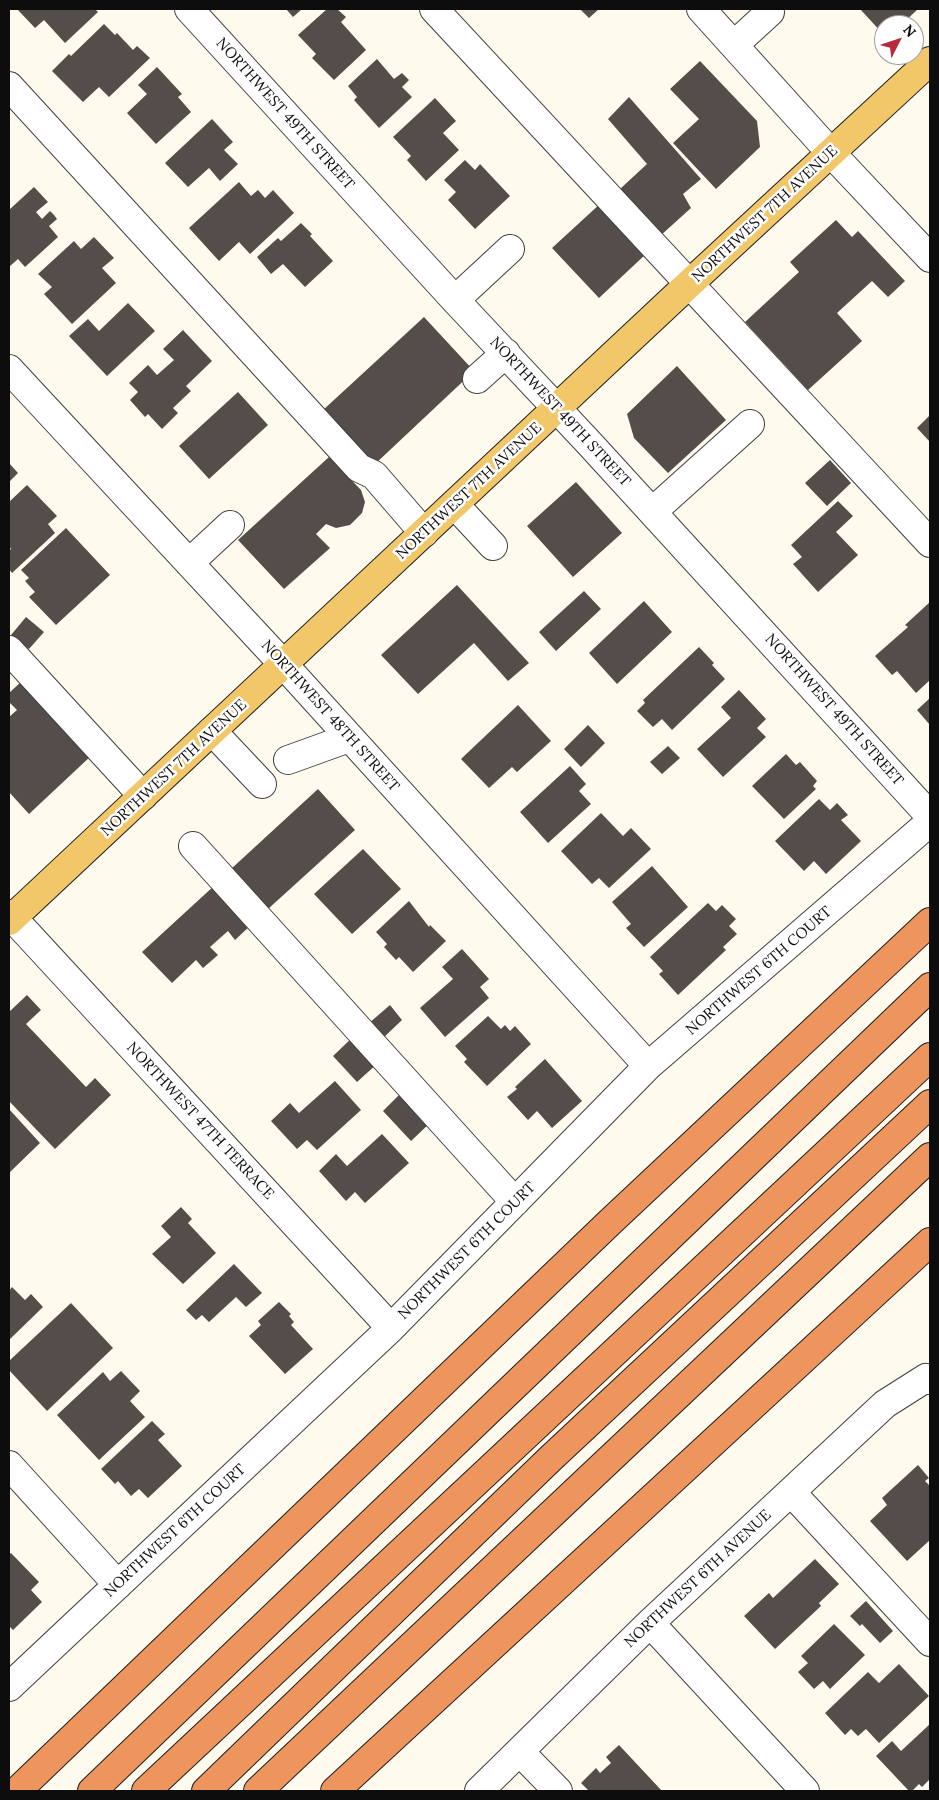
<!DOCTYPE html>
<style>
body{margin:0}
#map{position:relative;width:939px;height:1800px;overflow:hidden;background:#fefaee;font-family:Lora,serif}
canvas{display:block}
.frame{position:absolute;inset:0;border:10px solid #0d0d0d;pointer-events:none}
.north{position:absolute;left:874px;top:15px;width:50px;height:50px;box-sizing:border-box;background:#fff;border:1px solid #9e9e9e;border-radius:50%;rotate:49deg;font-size:14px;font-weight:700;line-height:20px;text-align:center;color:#0d0d0d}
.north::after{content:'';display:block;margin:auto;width:18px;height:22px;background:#b62c3c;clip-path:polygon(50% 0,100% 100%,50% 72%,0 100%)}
</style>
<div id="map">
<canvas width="939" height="1800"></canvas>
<div class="frame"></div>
<div class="north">N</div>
</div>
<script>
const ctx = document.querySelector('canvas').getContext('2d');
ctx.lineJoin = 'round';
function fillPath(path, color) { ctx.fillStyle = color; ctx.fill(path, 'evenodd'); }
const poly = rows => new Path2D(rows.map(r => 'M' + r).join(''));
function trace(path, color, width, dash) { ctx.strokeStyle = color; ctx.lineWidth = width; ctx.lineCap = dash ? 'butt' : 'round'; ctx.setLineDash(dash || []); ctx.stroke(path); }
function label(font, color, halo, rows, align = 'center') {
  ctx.font = font + ' Lora,serif'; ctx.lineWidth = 5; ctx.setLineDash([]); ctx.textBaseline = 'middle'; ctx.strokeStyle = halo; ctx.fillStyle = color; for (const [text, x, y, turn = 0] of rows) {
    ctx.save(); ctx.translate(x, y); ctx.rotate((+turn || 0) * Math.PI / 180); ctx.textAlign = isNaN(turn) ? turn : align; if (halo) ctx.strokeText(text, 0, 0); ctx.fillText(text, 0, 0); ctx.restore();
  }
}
const building = poly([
 [20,9,95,9,98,12,65,43,44,20,35,28,18,10],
 [286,9,302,9,293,17],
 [327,9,337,9,346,17,341,22,366,50,334,80,312,58,316,54,298,35],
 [580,9,599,9,589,18],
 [860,9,918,9,901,25,884,25,884,35],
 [104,24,115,35,117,33,133,50,137,46,150,58,109,97,99,87,83,102,52,71,69,54,71,56],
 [377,59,394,79,402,73,409,80,402,87,412,97,379,128,354,100,357,97,348,86],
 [700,61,757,121,760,147,716,189,673,143,699,119,670,89],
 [157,67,182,94,178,97,191,112,156,144,127,113,147,94,138,85],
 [629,97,701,179,683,194,691,208,660,236,620,189,647,164,608,119],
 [435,98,456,121,443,133,459,150,426,181,407,160,411,156,393,137],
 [212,119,233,142,224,150,238,164,220,181,209,168,188,187,165,163],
 [465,160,475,170,480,164,510,196,475,229,448,200,456,192,444,180],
 [239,182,251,196,258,190,265,198,273,190,294,213,250,254,239,242,219,261,189,228],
 [34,187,48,202,36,212,42,219,50,211,54,215,57,219,49,226,58,237,25,267,18,259,9,267,9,210],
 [601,203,647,253,599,298,552,248],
 [836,220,852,237,858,231,905,281,888,297,872,281,837,313,862,341,808,390,745,322,799,272,790,262],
 [301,223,312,234,310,236,333,261,305,287,283,264,271,274,257,257,278,238,281,241],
 [94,237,114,258,102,268,116,283,72,324,44,294,52,287,38,274,74,241,81,249],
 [128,303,155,331,107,376,69,336,88,319,99,331],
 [424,317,474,371,374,465,322,411],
 [183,330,212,361,186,386,191,391,173,408,178,413,162,429,148,414,145,417,130,400,138,392,129,383,148,365,157,375,174,360,163,349],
 [677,366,726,420,668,473,634,438,627,414],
 [238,392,268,425,209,479,179,446],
 [930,415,930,442,917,428],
 [329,457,361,490,365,502,362,513,350,525,336,528,326,524,316,534,330,548,284,589,238,540],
 [830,460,851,483,827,506,805,483],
 [9,463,18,473,9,482],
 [576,482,622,533,573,577,527,526],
 [27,485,57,516,48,524,55,533,12,573,9,569,9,551,11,549,9,546,9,502],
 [838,501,853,516,836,532,858,555,818,592,793,564,802,557,791,545],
 [66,528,110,575,56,625,29,597,35,592,25,581,29,578,21,570],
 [457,585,529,663,508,681,474,643,418,694,381,655],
 [584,591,601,609,556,651,539,632],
 [644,601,672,632,617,684,589,653],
 [930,602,930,680,916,693,897,671,892,675,875,656,908,627,905,625],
 [26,617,44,632,29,649,11,635],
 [699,647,714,663,712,665,725,679,672,730,662,719,653,727,637,711,645,703,643,700],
 [22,681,92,755,29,814,9,792,9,717,17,710,9,702,9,693],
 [739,690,766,719,757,728,766,737,723,777,697,749,731,718,721,707],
 [930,698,930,725,917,710],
 [518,705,551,741,517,772,512,767,489,788,461,759],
 [588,725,605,743,581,767,564,749],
 [668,746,680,758,662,774,650,762],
 [786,754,796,765,800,762,817,781,813,786,816,789,784,819,752,786],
 [570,766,586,784,579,791,591,804,548,843,520,812],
 [318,789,355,830,268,909,231,869],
 [819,799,830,810,837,803,848,815,841,820,861,841,826,874,814,861,804,871,775,841],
 [601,813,623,836,631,828,651,849,609,888,599,878,592,884,561,851],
 [363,849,401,889,352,934,314,894],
 [652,866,688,907,644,947,626,928,631,924,612,902],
 [215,885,252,924,235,940,228,931,210,947,218,955,203,968,196,960,172,983,142,952],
 [409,901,429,927,430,925,446,941,413,972,399,957,396,960,384,947,387,944,376,932],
 [708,903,716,911,722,905,736,919,729,926,737,934,723,947,726,950,678,995,659,974,663,971,650,957],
 [462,949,489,979,480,987,489,998,445,1037,420,1008,453,979,442,967],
 [27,995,41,1010,26,1024,86,1087,95,1078,111,1095,55,1149,9,1101,9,1012],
 [390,1005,402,1020,382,1039,368,1024],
 [488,1016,501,1029,505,1025,510,1031,515,1026,531,1044,487,1086,464,1062,467,1059,455,1046],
 [354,1036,378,1063,357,1082,333,1056],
 [545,1059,582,1101,552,1128,537,1111,528,1120,507,1097,517,1089,515,1087],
 [335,1081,361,1110,317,1150,307,1140,297,1149,271,1121,290,1103,299,1113],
 [402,1092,431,1122,411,1141,383,1111],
 [9,1109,40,1143,10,1172,9,1171],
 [382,1134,409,1163,365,1203,355,1192,346,1201,319,1171,336,1154,347,1166],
 [181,1207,192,1219,188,1223,216,1253,183,1284,152,1254,171,1237,161,1226],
 [234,1264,262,1293,246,1307,236,1297,209,1322,202,1315,196,1320,186,1310],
 [12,1287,25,1300,31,1294,43,1307,9,1340,9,1291],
 [279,1302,291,1314,289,1316,294,1322,291,1325,313,1349,285,1374,249,1336,261,1325,258,1321],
 [71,1303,113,1348,47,1411,9,1370,9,1361],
 [121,1371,140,1391,130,1401,145,1417,99,1460,57,1415,103,1372,110,1381],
 [152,1421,165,1434,158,1440,182,1466,148,1498,139,1489,131,1496,118,1481,115,1484,101,1469],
 [918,1465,929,1478,925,1481,930,1486,930,1540,907,1561,870,1521,887,1505,882,1498],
 [11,1553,39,1582,31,1590,42,1602,13,1630,9,1626,9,1555],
 [815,1559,839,1584,819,1603,821,1606,775,1649,744,1616,769,1593,773,1598],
 [866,1601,893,1631,880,1643,862,1624,860,1626,850,1616],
 [834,1624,865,1655,830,1689,823,1681,814,1689,798,1672,808,1663,801,1656],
 [899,1664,929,1696,879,1743,866,1729,858,1736,851,1729,845,1735,825,1713,868,1672,879,1683],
 [930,1724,930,1779,922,1787,919,1784,912,1791,909,1791,876,1756,892,1741,901,1751],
 [619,1745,662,1791,589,1791,581,1783,596,1768,600,1773,611,1763,606,1757]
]);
const minor = poly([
 [189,9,455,300,590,444,930,816],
 [434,9,930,543],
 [701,9,831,153,930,258],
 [734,45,770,12],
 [9,86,359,468,374,475,424,533],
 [455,300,510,249],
 [9,369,284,665,648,1066],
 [477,379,506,353],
 [455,505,493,546],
 [652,512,750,424],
 [189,563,230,525],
 [9,650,143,796],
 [212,731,262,784],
 [288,760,349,738],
 [193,846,515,1202],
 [9,914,391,1328],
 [9,1465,118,1585],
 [791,1492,930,1642],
 [650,1623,805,1791],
 [9,1687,391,1328,648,1066,930,822],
 [520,1752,558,1791],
 [479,1791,650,1623,885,1404,926,1378,930,1380]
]);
const major = poly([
 [9,921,689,284,930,61]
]);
const highway = poly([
 [17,1791,609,1223,930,922],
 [92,1791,930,987],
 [146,1791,930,1057],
 [206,1791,551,1458,930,1104],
 [258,1791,930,1157],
 [335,1791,930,1242]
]);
const streetNames = [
 ["NORTHWEST 49TH STREET",285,114,48],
 ["NORTHWEST 7TH AVENUE",765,214,-43],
 ["NORTHWEST 49TH STREET",560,412,47],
 ["NORTHWEST 7TH AVENUE",469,491,-43],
 ["NORTHWEST 49TH STREET",834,710,48],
 ["NORTHWEST 48TH STREET",330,716,48],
 ["NORTHWEST 7TH AVENUE",174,768,-43],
 ["NORTHWEST 6TH COURT",759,971,-41],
 ["NORTHWEST 47TH TERRACE",200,1121,47],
 ["NORTHWEST 6TH COURT",467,1251,-45],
 ["NORTHWEST 6TH COURT",175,1531,-43],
 ["NORTHWEST 6TH AVENUE",698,1579,-43]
];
fillPath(building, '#554d4a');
trace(minor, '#404040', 30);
trace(major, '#1e1e1e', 30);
trace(highway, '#1e1e1e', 30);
trace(minor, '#fff', 28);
trace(major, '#f2c76a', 28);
trace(highway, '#ed955d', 28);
label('15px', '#0d0d0d', '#fff', streetNames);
</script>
